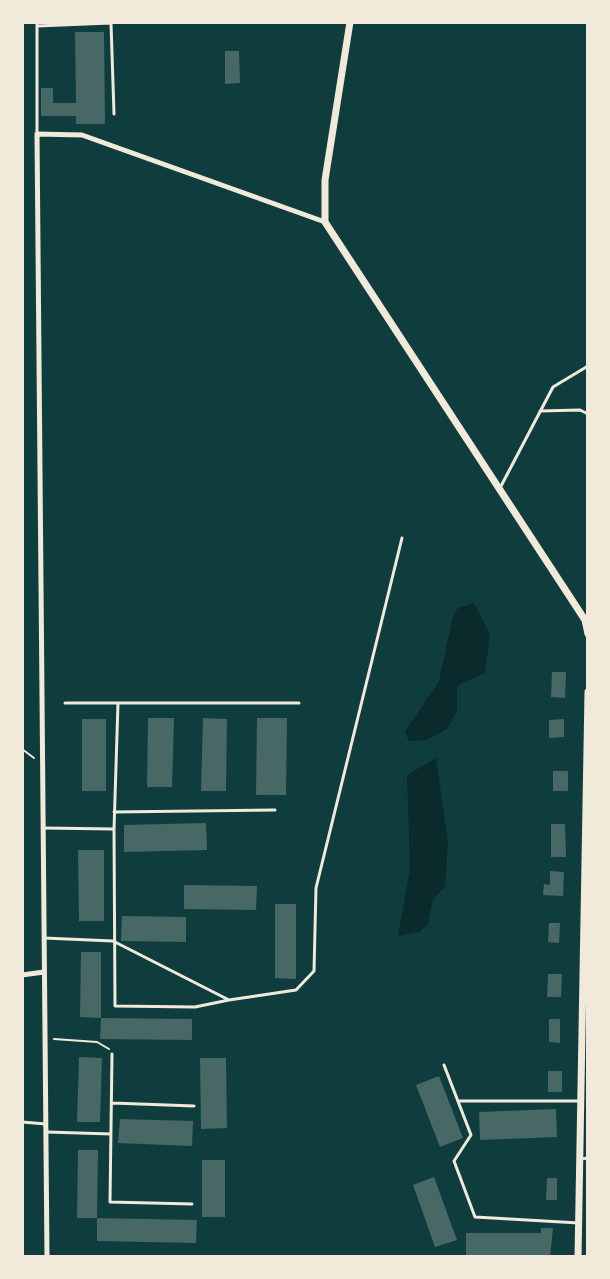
<!DOCTYPE html>
<style>
body{margin:0}
#map{position:relative;width:610px;height:1279px;overflow:hidden;background:#0f3d3e;font-family:"IBM Plex Serif",serif}
canvas{display:block}
.frame{position:absolute;inset:0;border:24px solid #f1e9da;pointer-events:none}
</style>
<div id="map">
<canvas width="610" height="1279"></canvas>
<div class="frame"></div>
</div>
<script>
const ctx = document.querySelector('canvas').getContext('2d');
ctx.lineJoin = 'round';
function fillPath(path, color) { ctx.fillStyle = color; ctx.fill(path, 'evenodd'); }
const poly = rows => new Path2D(rows.map(r => 'M' + r).join(''));
function trace(path, color, width, dash) { ctx.strokeStyle = color; ctx.lineWidth = width; ctx.lineCap = dash ? 'butt' : 'round'; ctx.setLineDash(dash || []); ctx.stroke(path); }
const water = poly([
 [474,603,490,634,485,673,457,686,457,711,447,729,427,740,409,741,405,732,439,681,453,616,458,608],
 [436,758,448,843,445,887,433,899,428,924,419,932,398,936,410,870,407,775]
]);
const building = poly([
 [75,32,104,32,105,124,76,124,76,116,41,116,41,88,53,88,53,103,76,103],
 [225,51,239,51,240,83,225,84],
 [552,672,566,672,565,698,551,697],
 [148,718,174,718,172,787,147,787],
 [203,718,227,719,226,791,201,791],
 [257,718,287,718,286,795,256,795],
 [82,719,106,719,106,791,82,791],
 [564,719,564,737,549,738,549,720],
 [553,771,568,771,568,791,553,791],
 [206,823,207,850,124,852,124,825],
 [551,824,565,824,566,857,551,857],
 [78,850,104,850,104,921,79,921],
 [550,871,564,872,563,896,543,895,544,884,550,885],
 [184,885,257,886,256,910,184,909],
 [275,904,296,904,296,979,275,978],
 [122,916,186,917,186,942,121,941],
 [549,923,560,923,559,943,548,942],
 [81,952,101,952,101,1018,80,1017],
 [548,974,562,974,561,997,547,997],
 [101,1018,192,1019,192,1040,100,1039],
 [549,1019,560,1019,560,1043,549,1042],
 [79,1057,102,1058,100,1122,77,1122],
 [200,1058,226,1058,227,1128,201,1129],
 [548,1071,562,1071,562,1092,548,1092],
 [439,1076,463,1138,440,1147,416,1085],
 [556,1109,557,1137,480,1140,479,1112],
 [120,1119,193,1121,192,1146,118,1143],
 [78,1150,98,1150,97,1218,77,1218],
 [202,1160,225,1160,225,1217,202,1217],
 [434,1177,457,1240,435,1247,413,1185],
 [547,1178,557,1178,557,1200,546,1200],
 [97,1218,197,1220,196,1243,97,1241],
 [541,1228,553,1228,550,1257,466,1255,466,1233,541,1233]
]);
const path = poly([
 [22,749,34,758],
 [54,1039,97,1042,109,1049]
]);
const service = poly([
 [37,26,111,23,114,114],
 [37,134,37,22],
 [540,411,580,410,588,414],
 [500,488,553,387,588,366],
 [65,703,299,703],
 [118,703,114,829,115,1006,195,1007,229,1000],
 [114,812,275,810],
 [43,828,114,829],
 [44,938,113,941,229,1000,296,990,314,971,316,888,402,538],
 [112,1054,110,1202,192,1204],
 [444,1065,471,1135,454,1161,475,1217,579,1223],
 [458,1101,581,1101],
 [112,1103,194,1106],
 [22,1122,46,1124],
 [47,1132,111,1134],
 [580,1159,588,1158]
]);
const minor = poly([
 [22,975,44,972],
 [47,1257,37,134,82,135,325,222]
]);
const tertiary = poly([
 [350,22,325,180,325,222,585,620,588,634],
 [578,1257,588,692]
]);
fillPath(water, '#0a2a2b');
fillPath(building, '#486865');
trace(path, '#f1e9da', 2);
trace(service, '#f1e9da', 3);
trace(minor, '#f1e9da', 5);
trace(tertiary, '#f1e9da', 7);
</script>
